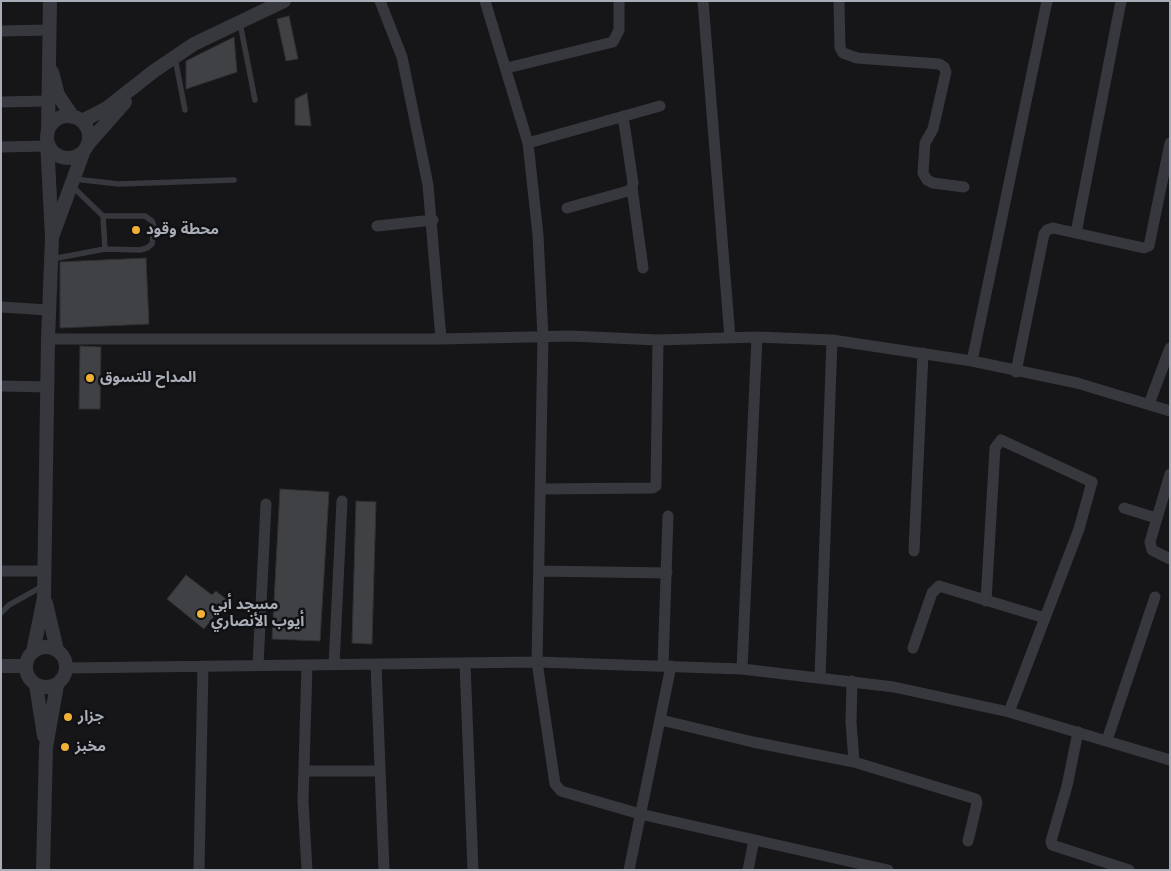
<!DOCTYPE html>
<meta charset="utf-8">
<style>
body{margin:0}
#map{position:relative;width:1171px;height:871px;overflow:hidden;background:#161618;font-family:"Nunito Sans",sans-serif}
canvas{display:block}
.frame{position:absolute;inset:0;border:2px solid #a8adb8;pointer-events:none}
</style>
<div id="map">
<canvas width="1171" height="871"></canvas>
<div class="frame"></div>
</div>
<script>
const ctx = document.querySelector('canvas').getContext('2d');
ctx.lineJoin = 'round';
function fillPath(path, color) { ctx.fillStyle = color; ctx.fill(path, 'evenodd'); }
const poly = rows => new Path2D(rows.map(r => 'M' + r).join(''));
function trace(path, color, width, dash) { ctx.strokeStyle = color; ctx.lineWidth = width; ctx.lineCap = dash ? 'butt' : 'round'; ctx.setLineDash(dash || []); ctx.stroke(path); }
function label(font, color, halo, rows, align = 'center') {
  ctx.font = font + ' "Nunito Sans","Noto Sans Arabic",sans-serif'; ctx.lineWidth = 5; ctx.setLineDash([]); ctx.textBaseline = 'middle'; ctx.strokeStyle = halo; ctx.fillStyle = color; for (const [text, x, y, turn = 0] of rows) {
    ctx.save(); ctx.translate(x, y); ctx.rotate((+turn || 0) * Math.PI / 180); ctx.textAlign = isNaN(turn) ? turn : align; if (halo) ctx.strokeText(text, 0, 0); ctx.fillText(text, 0, 0); ctx.restore();
  }
}
const building = poly([
 [289,16,298,59,286,61,277,19,289,16],
 [234,37,237,72,186,89,186,61,234,37],
 [307,93,311,126,295,125,295,99,307,93],
 [146,258,149,324,60,328,60,262,146,258],
 [80,346,101,347,100,409,79,409,80,346],
 [280,489,329,492,320,641,272,639,280,489],
 [356,501,376,502,372,644,352,643,356,501],
 [186,575,212,595,216,591,227,600,204,629,167,599,186,575]
]);
const service = poly([
 [240,23,255,100],
 [175,58,185,110],
 [74,179,119,184,234,180],
 [103,216,145,216,152,221,154,226,152,244,147,248,140,250,105,249],
 [52,259,105,249,103,216,72,186],
 [1,613,9,605,43,586]
]);
const minor = poly([
 [380,1,402,57,428,185,441,339],
 [485,1,528,143,538,235,543,337,537,662,555,784,561,791,640,814,888,870],
 [703,1,730,338],
 [839,1,840,48,843,53,857,58,939,64,944,67,946,72,933,129,925,143,923,173,927,180,933,183,964,187],
 [1,31,49,30],
 [507,68,613,42,619,30,619,1],
 [1,102,47,101],
 [528,143,660,106],
 [1,147,47,146],
 [632,188,643,268],
 [567,208,628,191,632,188,633,183,623,116],
 [377,226,433,220],
 [1076,233,1121,1],
 [1,307,48,310],
 [48,339,441,339,571,336,658,340,757,337,832,340,972,361,1077,383,1170,411],
 [972,361,1047,1],
 [1016,372,1044,234,1047,230,1053,228,1144,248,1149,246,1170,143],
 [1,386,48,387],
 [1149,404,1170,348],
 [1170,474,1150,542,1152,550,1170,559],
 [541,489,653,488,656,486,658,340],
 [1124,508,1156,518],
 [914,551,923,353],
 [1,571,45,571],
 [540,571,667,573],
 [986,601,995,448,1001,440,1092,482,1079,529,1009,712],
 [913,648,932,593,939,586,1045,618],
 [465,663,473,870],
 [258,665,266,504],
 [334,665,342,501],
 [376,665,384,870],
 [663,666,668,516],
 [67,668,537,662,742,669,894,687,1009,712,1170,760],
 [742,669,757,337],
 [820,677,832,340],
 [852,681,851,722,854,762],
 [661,720,753,742,854,762,976,799,977,803,968,841],
 [1078,732,1067,786,1051,841,1052,845,1129,870],
 [1107,740,1155,597],
 [304,771,380,771],
 [199,870,203,666],
 [307,870,303,801,307,665],
 [629,870,671,666],
 [748,870,754,840]
]);
const tertiary = poly([
 [52,72,58,95,73,117],
 '47 137a21 21 0 1 1 42 0a21 21 0 1 1-42 0Z',
 [82,121,107,108,154,71,194,44,284,1],
 [48,131,50,1],
 [88,144,125,102],
 [52,237,83,153],
 [46,603,57,650],
 '26 667a20 20 0 1 1 40 0a20 20 0 1 1-40 0Z',
 [33,652,44,598,48,339,52,238,47,141],
 [1,666,26,666],
 [36,685,44,736],
 [43,870,46,747,57,685]
]);
const markers = [
 [136,230,5,"#f2b134"],
 [90,378,5,"#f2b134"],
 [201,614,5,"#f2b134"],
 [68,717,5,"#f2b134"],
 [65,747,5,"#f2b134"]
];
const poiNames = [
 ["محطة وقود",146,230],
 ["المداح للتسوق",100,378],
 ["مسجد أبي",211,605],
 ["أيوب الأنصاري",211,622],
 ["جزار",78,717],
 ["مخبز",75,747]
];
fillPath(building, '#404145');
trace(building, '#303034', 1);
trace(service, '#37383d', 5.5);
trace(minor, '#37383d', 11);
trace(tertiary, '#37383d', 14);
for (const [x, y, r, color] of markers) { const dot = new Path2D(); dot.arc(x, y, r, 0, 2 * Math.PI); ctx.fillStyle = color; ctx.fill(dot); trace(dot, '#111113', 2); }
label('bold 15px', '#a8adb8', '#111113', poiNames, 'left');
</script>
